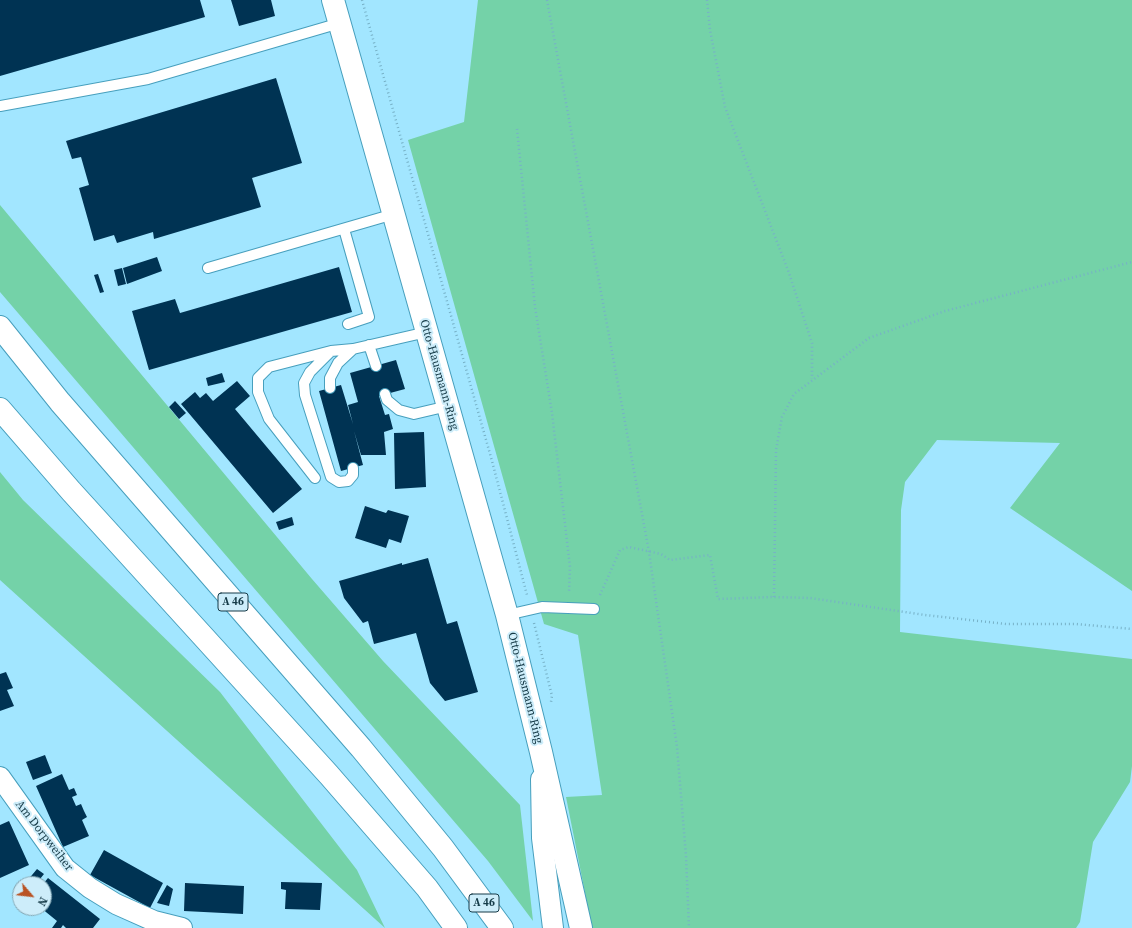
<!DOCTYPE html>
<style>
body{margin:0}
#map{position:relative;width:1132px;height:928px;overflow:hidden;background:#a2e6ff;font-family:"Source Serif 4",serif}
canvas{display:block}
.north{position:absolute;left:12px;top:876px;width:40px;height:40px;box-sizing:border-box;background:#cdedfa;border:1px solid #84a6b3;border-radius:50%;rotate:118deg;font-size:11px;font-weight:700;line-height:16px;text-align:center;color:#163b48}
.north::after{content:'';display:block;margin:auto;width:14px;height:18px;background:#b95324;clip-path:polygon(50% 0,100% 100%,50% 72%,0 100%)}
</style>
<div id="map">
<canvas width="1132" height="928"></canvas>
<div class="north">N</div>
</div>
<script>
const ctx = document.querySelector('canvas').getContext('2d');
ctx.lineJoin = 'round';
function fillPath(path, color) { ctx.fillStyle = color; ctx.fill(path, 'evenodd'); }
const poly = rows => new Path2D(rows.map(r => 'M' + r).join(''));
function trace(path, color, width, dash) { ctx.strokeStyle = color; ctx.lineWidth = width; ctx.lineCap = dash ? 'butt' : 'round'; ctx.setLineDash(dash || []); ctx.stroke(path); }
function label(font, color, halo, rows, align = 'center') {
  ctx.font = font + ' "Source Serif 4",serif'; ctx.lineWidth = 4; ctx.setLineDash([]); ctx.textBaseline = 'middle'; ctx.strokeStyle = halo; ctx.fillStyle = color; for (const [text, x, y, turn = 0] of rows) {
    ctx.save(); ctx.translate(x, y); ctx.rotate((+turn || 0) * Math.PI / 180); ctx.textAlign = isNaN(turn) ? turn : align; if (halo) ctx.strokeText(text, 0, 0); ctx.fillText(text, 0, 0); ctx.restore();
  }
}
const green = poly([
 [478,0,1132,0,1132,591,1010,508,1060,443,937,440,905,482,901,510,900,632,1132,659,1132,766,1130,782,1093,842,1080,922,1076,928,592,928,566,797,602,795,578,635,544,624,408,140,464,122],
 [0,205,312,579,383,661,520,805,533,921,488,861,0,292],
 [0,472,23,500,220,692,357,870,385,928,0,580]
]);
const building = poly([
 [0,0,200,0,205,17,0,76],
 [231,0,271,0,275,16,239,26],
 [276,78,302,163,252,178,261,207,154,239,153,232,117,243,114,235,94,241,79,188,89,185,81,157,72,159,66,141],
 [157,257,162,271,127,284,123,268],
 [339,267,352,312,149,370,132,311,175,299,180,313],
 [122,268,126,284,118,286,114,270],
 [98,274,104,292,100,293,94,275],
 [396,360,405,389,379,396,385,415,389,414,393,429,384,432,386,455,361,455,354,431,363,465,341,471,319,391,341,385,353,424,348,405,358,402,350,373],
 [222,373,225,382,208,386,206,378],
 [237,381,250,396,235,409,302,489,273,513,181,404,195,392,200,398,206,393,213,401],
 [175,401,186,413,179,419,169,407],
 [424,432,426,487,395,489,394,433],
 [365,506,386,513,388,510,409,516,401,543,389,539,386,548,355,538],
 [292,517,294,525,279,530,276,522],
 [428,558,447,624,457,621,478,692,445,701,430,683,416,633,374,644,368,621,363,623,344,598,339,581,402,563,402,565],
 [6,672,13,688,7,690,14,706,0,711,0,674],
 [45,755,52,773,33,780,26,762],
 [62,774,69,790,74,788,77,795,72,797,76,806,81,804,84,811,87,817,82,820,89,836,63,847,36,786],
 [9,821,29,865,0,878,0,825],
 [104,850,163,883,150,908,90,875],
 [37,869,44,874,36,884,30,884,27,881],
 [48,878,100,919,93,928,66,928,63,925,61,928,52,928,57,921,41,908,44,908,43,884],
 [281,882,322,883,320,910,285,909,286,890,281,889],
 [185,883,244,886,243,914,184,911],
 [167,885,173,889,169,906,157,903]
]);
const path = poly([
 [362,0,492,461,527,595],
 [547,0,649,552,677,747,686,856,689,928],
 [707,0,710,30,725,107,789,273,812,343,812,379],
 [517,129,535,307,552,413,570,567,569,593],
 [600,595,620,550,629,547,661,554,670,560,710,555,718,599,774,597,810,598,925,615,1006,624,1076,624,1132,629],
 [774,597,776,450,782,417,794,394,869,338,945,311,1132,262],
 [534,623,552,696,551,702]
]);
const service = poly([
 [0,106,148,79,340,23],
 [344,229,369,317,348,324],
 [208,268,394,214],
 [369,345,376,366],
 [330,352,310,372,304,383,305,395,331,477,339,482,348,481,353,475,353,468],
 [330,388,330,378,338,363,353,349],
 [385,394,387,400,399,410,414,414,448,406],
 [315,478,269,419,258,392,258,378,269,367,331,351,353,349,427,332],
 [507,615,542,607,594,609]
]);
const minor = poly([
 [0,777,65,868,90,888,116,904,154,921,182,928],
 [541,779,542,838,553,928]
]);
const tertiary = poly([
 [333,0,507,615,541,752,581,928]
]);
const motorway = poly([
 [0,327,60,402,361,748,443,848,502,928],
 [0,409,71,491,329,775,427,888,456,928]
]);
const shields = [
 [233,602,30],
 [484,903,30]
];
const shieldNames = [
 ["A 46",233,602],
 ["A 46",484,903]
];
const streetNames = [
 ["Otto-Hausmann-Ring",439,375,74],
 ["Otto-Hausmann-Ring",525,688,76],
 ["Am Dorpweiher",44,836,52]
];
fillPath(green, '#74d2a8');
fillPath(building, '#003353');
trace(service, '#479fbd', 12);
trace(minor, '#479fbd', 22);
trace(tertiary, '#479fbd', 24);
trace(motorway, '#479fbd', 24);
trace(path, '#77b1c7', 2.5, [1, 3]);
trace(service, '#fff', 10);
trace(minor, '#fff', 20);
trace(tertiary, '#fff', 22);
trace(motorway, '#fff', 22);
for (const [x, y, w] of shields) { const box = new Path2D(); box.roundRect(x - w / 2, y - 9, w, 18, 3); ctx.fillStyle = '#cdedfa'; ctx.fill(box); trace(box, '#163b48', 1); }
label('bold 11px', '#163b48', null, shieldNames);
label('12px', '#163b48', '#cdedfa', streetNames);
</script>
